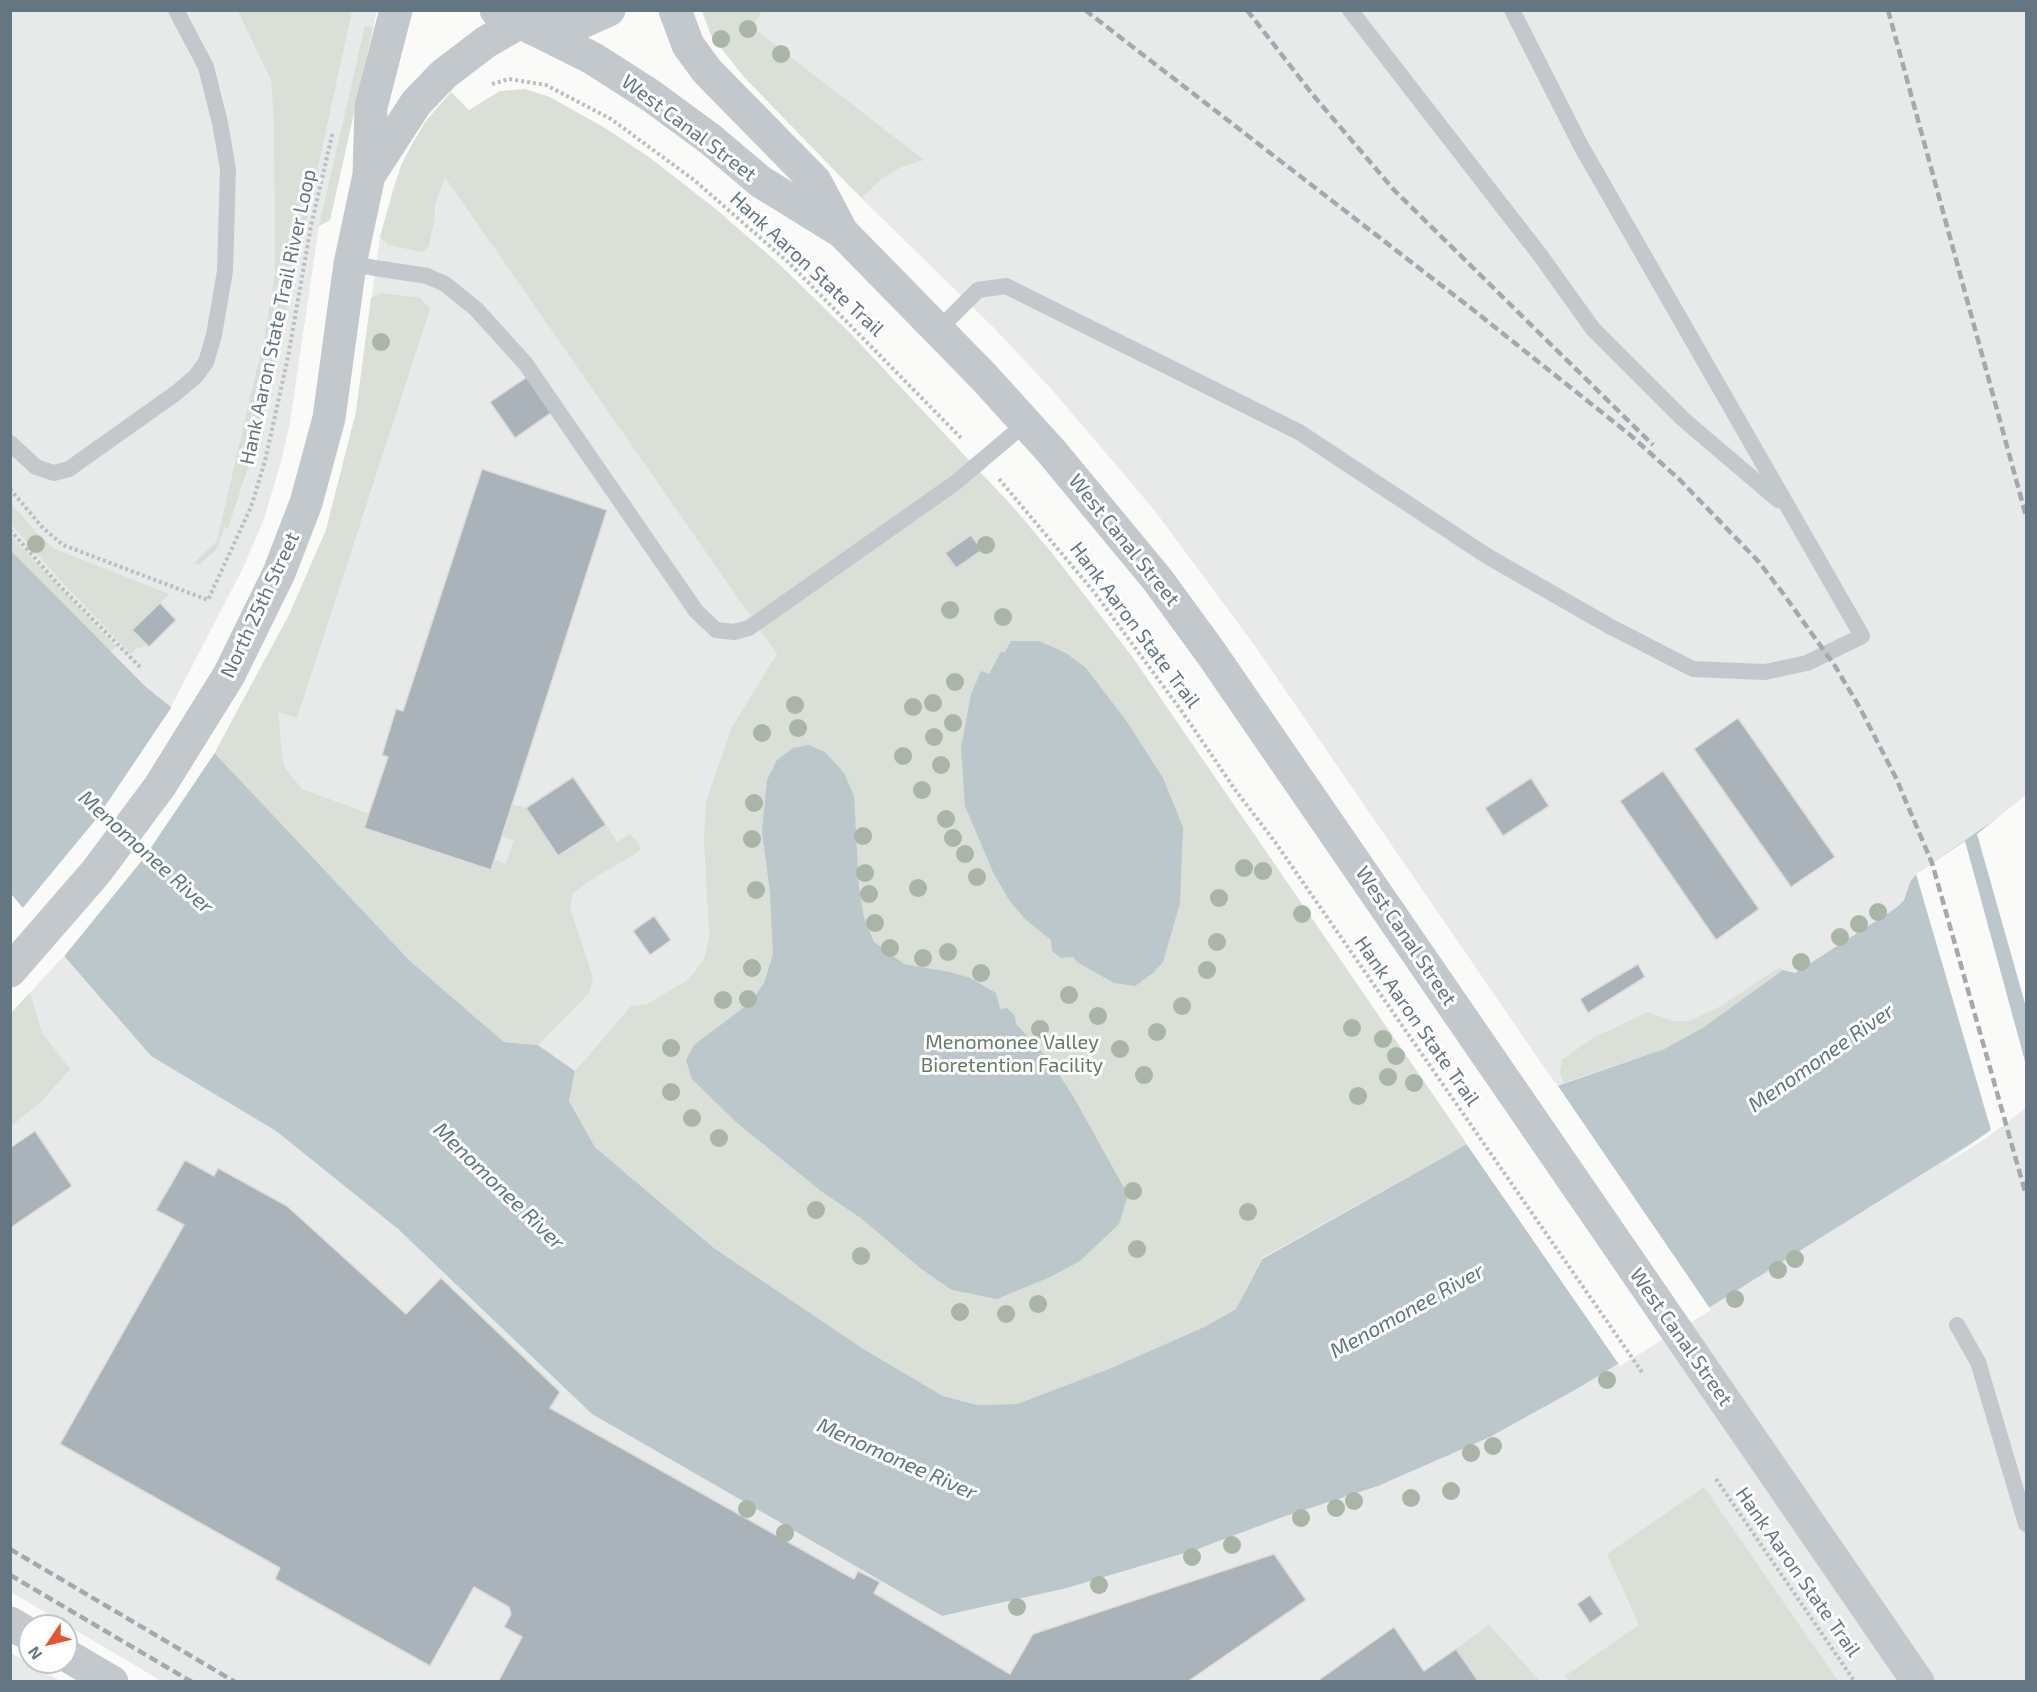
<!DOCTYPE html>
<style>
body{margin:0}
#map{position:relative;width:2037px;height:1692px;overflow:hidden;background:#fafaf8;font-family:"Exo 2",sans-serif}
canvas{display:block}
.frame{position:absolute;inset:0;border:12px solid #657683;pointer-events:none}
.north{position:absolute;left:18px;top:1614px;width:60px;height:60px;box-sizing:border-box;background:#fff;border:2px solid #c1c8cd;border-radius:50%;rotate:235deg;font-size:16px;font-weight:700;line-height:24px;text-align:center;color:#657683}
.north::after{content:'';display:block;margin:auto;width:21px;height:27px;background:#e4572e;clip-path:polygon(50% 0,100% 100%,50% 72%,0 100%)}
</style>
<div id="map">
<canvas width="2037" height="1692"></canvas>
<div class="frame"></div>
<div class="north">N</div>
</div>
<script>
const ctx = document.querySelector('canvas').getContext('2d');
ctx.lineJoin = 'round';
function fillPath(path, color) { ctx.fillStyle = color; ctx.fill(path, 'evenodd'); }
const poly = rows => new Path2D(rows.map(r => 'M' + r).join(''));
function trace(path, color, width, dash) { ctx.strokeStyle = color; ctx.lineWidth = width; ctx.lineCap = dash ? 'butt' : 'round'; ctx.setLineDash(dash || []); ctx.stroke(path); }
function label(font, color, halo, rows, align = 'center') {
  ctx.font = font + ' "Exo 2",sans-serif'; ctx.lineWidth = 6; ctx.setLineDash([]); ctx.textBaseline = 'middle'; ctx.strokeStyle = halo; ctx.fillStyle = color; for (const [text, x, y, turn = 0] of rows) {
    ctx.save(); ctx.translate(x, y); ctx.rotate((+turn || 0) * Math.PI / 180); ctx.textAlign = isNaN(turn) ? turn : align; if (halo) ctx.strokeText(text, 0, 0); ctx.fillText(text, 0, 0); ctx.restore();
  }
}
const built = poly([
 [10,11,377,11,330,220,319,226,290,422,281,462,264,519,243,568,171,707,146,687,11,550],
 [702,11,2026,11,2026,798,1916,874,1910,882,1904,900,1896,908,1795,973,1787,973,1704,1027,1557,1086,1255,646,1155,511,1054,392,994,328,848,185,744,77,711,35],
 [451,92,746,608,777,654,758,687,704,842,709,938,704,958,689,979,647,1004,631,1006,575,1071,538,1045,504,1042,410,961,214,754,289,615,326,530,356,412,380,237,394,185,413,141],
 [64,956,151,1056,276,1131,398,1229,592,1414,942,1616,1067,1588,1198,1549,1283,1517,1378,1486,1490,1437,1582,1386,1728,1296,1983,1136,2026,1104,2026,1681,163,1682,11,1592,11,1013],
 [11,1653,60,1681,11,1681]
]);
const green = poly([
 [238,11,352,11,279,346,252,455,228,528,224,527,217,549,200,564,193,564,217,541,266,329,275,273,274,122,271,80],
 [702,11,762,11,752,27,924,160,901,167,881,179,862,198,744,77,711,35],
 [365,26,373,28,330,220,319,226],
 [525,89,550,97,605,128,649,157,717,210,779,264,851,334,1013,507,1052,553,1131,655,1467,1144,1262,1258,1236,1309,1204,1327,1111,1368,1017,1404,978,1405,943,1396,862,1348,714,1248,595,1147,569,1101,575,1071,631,1006,647,1004,689,979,704,958,709,938,704,842,706,801,732,727,777,654,445,177,435,204,435,216,429,246,422,252,388,245,380,237,401,165,425,122,451,92,469,110,500,91],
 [381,293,420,298,430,309,297,718,278,712,282,755,285,768,302,789,506,864,514,840,501,836,512,804,526,808,558,856,606,825,617,842,630,834,638,842,641,848,635,854,592,879,573,893,570,908,593,978,589,993,538,1045,504,1042,410,961,214,754,289,615,326,530,356,412,371,298],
 [10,502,41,538,55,549,169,594,132,630,146,644,142,649,138,647,131,654,60,580,11,524],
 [10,535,116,647,105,658,10,577],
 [1780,967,1783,970,1704,1027,1664,1049,1564,1083,1560,1073,1562,1060,1591,1039,1648,1012,1672,1021,1689,1021,1719,1007],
 [30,993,42,1033,70,1069,41,1102,11,1126,11,1013],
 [1704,1487,1838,1681,1569,1681,1565,1676,1639,1625,1607,1554],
 [1489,1625,1540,1681,1479,1681,1456,1649]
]);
const water = poly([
 [10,550,146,687,171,707,410,961,504,1042,538,1045,575,1071,569,1101,595,1147,714,1248,862,1348,943,1396,978,1405,1017,1404,1111,1368,1204,1327,1236,1309,1262,1259,1467,1144,1557,1086,1664,1049,1704,1027,1783,970,1795,973,1896,908,1904,900,1910,882,1916,874,2026,798,2026,1104,1983,1136,1728,1296,1582,1386,1490,1437,1378,1486,1283,1517,1198,1549,1067,1588,942,1616,592,1414,398,1229,276,1131,151,1056,64,956,11,894],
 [1011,641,1039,641,1066,653,1086,668,1127,722,1163,778,1183,827,1180,903,1163,962,1153,973,1135,986,1114,983,1077,962,1073,957,1061,958,1052,951,1051,940,1025,919,1009,900,993,872,965,806,961,748,971,694,981,671,989,674,1001,652,1005,652],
 [809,745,825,752,844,773,854,796,859,887,864,918,874,942,904,964,950,972,970,978,996,993,1000,1009,1007,1008,1015,1016,1016,1024,1050,1061,1073,1096,1128,1195,1119,1224,1080,1261,1050,1277,997,1299,952,1290,920,1268,862,1219,821,1191,736,1122,692,1079,686,1060,694,1045,751,1002,764,983,773,954,770,892,762,832,767,780,777,760,793,748]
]);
const pier = poly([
 [173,705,216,751,144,858,62,959,21,910,97,818],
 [2026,795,2026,1007,1977,834],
 [1965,841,2026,1065,2026,1108,1985,1139,1938,1168,1991,1130,1916,874],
 [1556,1083,1711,1310,1620,1366,1465,1142]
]);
const building = poly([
 [530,375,555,410,515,438,490,402,530,375],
 [482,469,607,510,491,870,364,828,388,757,382,755,396,709,403,711,482,469],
 [971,535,982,550,956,568,945,553,971,535],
 [160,603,176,620,149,647,132,630,160,603],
 [1738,718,1835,857,1791,887,1694,749,1738,718],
 [1663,771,1759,909,1716,940,1620,801,1663,771],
 [573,777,606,825,558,856,526,808,573,777],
 [1531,778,1549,806,1503,836,1485,808,1531,778],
 [654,916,671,940,650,955,633,931,654,916],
 [1638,964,1645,977,1588,1013,1580,999,1638,964],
 [35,1131,72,1186,10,1228,10,1148,35,1131],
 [185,1160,214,1176,218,1168,287,1206,406,1314,441,1278,560,1392,550,1408,854,1579,858,1571,880,1582,874,1593,1010,1674,1033,1634,1274,1554,1306,1600,1187,1682,498,1682,522,1637,504,1627,511,1614,509,1607,474,1587,430,1666,275,1579,280,1568,60,1444,184,1225,156,1210,185,1160],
 [1590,1595,1603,1614,1590,1623,1577,1604,1590,1595],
 [1394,1627,1424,1671,1456,1649,1479,1682,1316,1682,1394,1627]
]);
const path = poly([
 [492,84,509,79,546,85,611,119,694,180,788,262,963,440],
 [999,479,1094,592,1183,713,1236,791,1275,842,1642,1372],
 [10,489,43,528,63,545,208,600,251,507,265,461,288,357,311,226,333,131],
 [10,530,58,584,140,667],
 [1716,1479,1855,1682]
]);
const service = poly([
 [1350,10,1540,255,1593,329,1683,419,1778,500],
 [350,264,427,276,445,284,476,309,525,363,696,611,716,630,734,632,749,628,955,483,1026,423],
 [938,330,978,290,1006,286,1299,432,1487,556,1611,627,1693,669,1765,672,1807,663,1862,636,1581,146,1512,10],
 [10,443,36,467,54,473,69,469,176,393,196,376,206,362,214,335,225,271,228,169,220,123,206,67,176,10],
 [1957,1325,1978,1362,2026,1524]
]);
const minor = poly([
 [10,1623,30,1635],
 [66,1655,112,1682]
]);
const tertiary = poly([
 [496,10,592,58,650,95,710,139,761,182,842,232,983,376,1051,451,1157,579,1211,653,1918,1682],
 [675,10,688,45,707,71,815,181,842,232],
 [533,29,580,23,609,10],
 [370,174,416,103,444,74,486,42,519,23],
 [10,971,96,872,160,786,229,675,279,573,306,503,329,418,350,264,369,175,371,107,396,10]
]);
const rail = poly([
 [1085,10,1472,309,1629,434,1680,480,1758,561,1782,592,1835,666,1860,708,1896,778,1932,863,2026,1195],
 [1247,10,1313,95,1394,190,1653,445],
 [1888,10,2026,516],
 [10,1549,235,1682],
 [10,1575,192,1682]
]);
const trees = [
 [748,29],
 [721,39],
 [781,54],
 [381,342],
 [36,544],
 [986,545],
 [950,610],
 [1003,617],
 [955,682],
 [933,703],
 [795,705],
 [913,707],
 [953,723],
 [798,728],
 [762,733],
 [934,737],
 [903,756],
 [941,765],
 [922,790],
 [754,803],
 [946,819],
 [863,836],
 [953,838],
 [752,839],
 [965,854],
 [1244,868],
 [1263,871],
 [865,873],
 [977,877],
 [918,888],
 [756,890],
 [869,894],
 [1219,898],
 [1878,912],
 [1302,914],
 [875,923],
 [1859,924],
 [1840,937],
 [1217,942],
 [890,948],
 [948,952],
 [923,958],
 [1801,962],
 [752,968],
 [1207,970],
 [981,973],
 [1069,995],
 [748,999],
 [723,1000],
 [1182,1006],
 [1098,1016],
 [1352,1028],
 [1040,1029],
 [1157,1032],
 [1383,1039],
 [671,1048],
 [1120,1049],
 [1396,1056],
 [1144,1075],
 [1388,1077],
 [1414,1083],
 [671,1092],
 [1358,1096],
 [692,1118],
 [719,1138],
 [1133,1191],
 [816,1210],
 [1248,1212],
 [1137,1249],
 [861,1256],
 [1795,1259],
 [1778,1270],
 [1735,1299],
 [1038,1304],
 [960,1312],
 [1006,1314],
 [1607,1380],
 [1493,1446],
 [1471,1453],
 [1451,1491],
 [1411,1498],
 [1354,1501],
 [1336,1508],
 [747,1509],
 [1301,1518],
 [785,1533],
 [1232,1545],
 [1192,1557],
 [1099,1585],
 [1017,1607]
];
const streetNames = [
 ["West Canal Street",689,128,37],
 ["Hank Aaron State Trail",807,264,43],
 ["Hank Aaron State Trail River Loop",278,317,-78],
 ["West Canal Street",1124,540,51],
 ["North 25th Street",260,605,-65],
 ["Hank Aaron State Trail",1135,625,53],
 ["West Canal Street",1406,936,56],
 ["Hank Aaron State Trail",1417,1021,55],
 ["West Canal Street",1681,1337,55],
 ["Hank Aaron State Trail",1798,1572,55]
];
const parkNames = [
 ["Menomonee Valley",1012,1042],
 ["Bioretention Facility",1012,1065]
];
const waterNames = [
 ["Menomonee River",146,852,42],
 ["Menomonee River",1821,1058,-35],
 ["Menomonee River",499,1186,44],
 ["Menomonee River",1407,1311,-29],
 ["Menomonee River",897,1459,24]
];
fillPath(built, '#e8e9e9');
fillPath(green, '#dadfd7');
fillPath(water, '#bbc7cb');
fillPath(pier, '#fafaf8');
fillPath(building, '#aab3b9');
trace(building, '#dcdcda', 1.5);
trace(path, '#bbbfc2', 4, [3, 3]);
trace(service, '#c3c8cc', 16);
trace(minor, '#c3c8cc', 33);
trace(tertiary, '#c3c8cc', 33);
trace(rail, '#a2aab0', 4.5, [9, 4.5]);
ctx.fillStyle = '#aab4a7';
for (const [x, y] of trees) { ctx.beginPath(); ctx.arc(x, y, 9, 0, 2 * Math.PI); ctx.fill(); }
label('20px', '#657683', '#fff', streetNames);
label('20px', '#687a64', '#fff', parkNames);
label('italic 21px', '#60757c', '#fff', waterNames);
</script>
